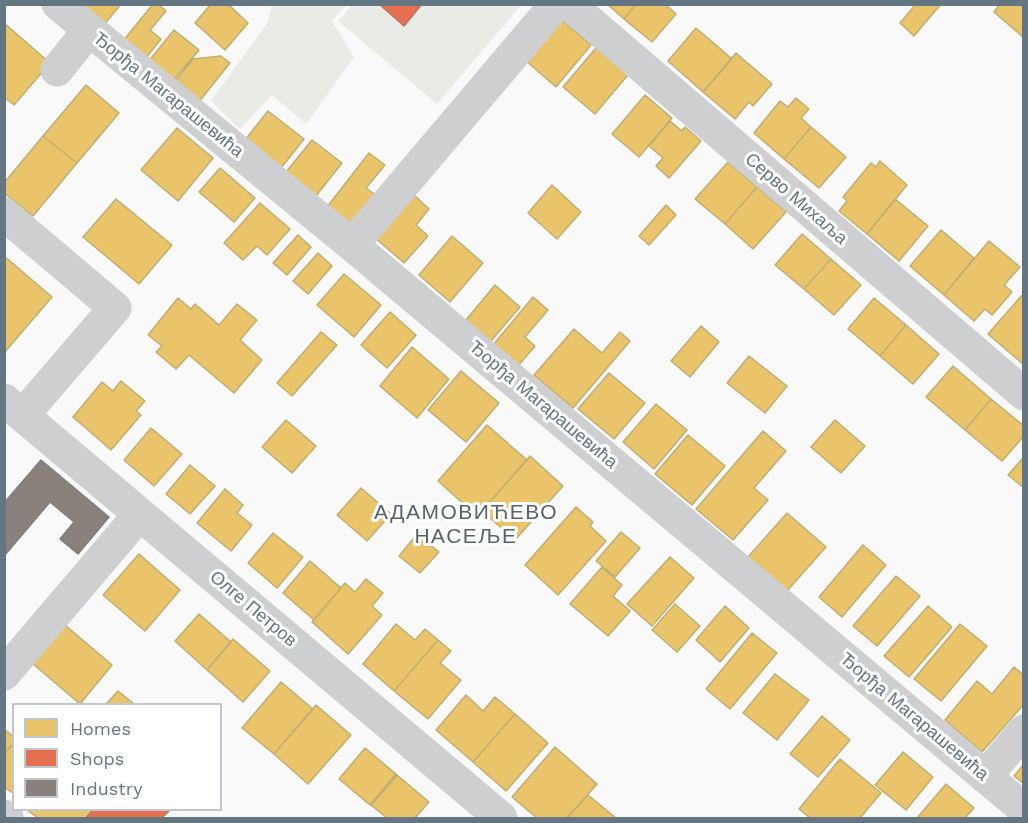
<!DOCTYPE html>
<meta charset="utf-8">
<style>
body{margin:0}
#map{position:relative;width:1028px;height:823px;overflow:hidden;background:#f9f9f9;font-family:"Work Sans",sans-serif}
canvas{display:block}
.frame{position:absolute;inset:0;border:6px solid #657683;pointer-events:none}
.legend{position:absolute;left:12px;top:703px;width:210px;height:108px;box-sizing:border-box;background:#fff;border:2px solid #c1c8cd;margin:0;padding:8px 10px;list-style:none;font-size:18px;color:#657683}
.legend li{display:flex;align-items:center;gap:12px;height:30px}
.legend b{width:30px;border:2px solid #c1c8cd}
</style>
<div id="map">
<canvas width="1028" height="823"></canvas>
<div class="frame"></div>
<ul class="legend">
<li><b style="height:16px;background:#e9c46a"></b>Homes</li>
<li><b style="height:16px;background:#e76f51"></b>Shops</li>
<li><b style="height:16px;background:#8a817c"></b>Industry</li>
</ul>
</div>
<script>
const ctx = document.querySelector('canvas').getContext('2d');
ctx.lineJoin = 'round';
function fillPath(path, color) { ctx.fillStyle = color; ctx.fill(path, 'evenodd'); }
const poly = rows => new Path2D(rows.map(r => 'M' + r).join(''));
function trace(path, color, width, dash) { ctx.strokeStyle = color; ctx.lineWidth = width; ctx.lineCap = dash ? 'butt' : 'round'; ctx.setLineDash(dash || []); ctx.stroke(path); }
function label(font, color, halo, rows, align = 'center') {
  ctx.font = font + ' "Work Sans",sans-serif'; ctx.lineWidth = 6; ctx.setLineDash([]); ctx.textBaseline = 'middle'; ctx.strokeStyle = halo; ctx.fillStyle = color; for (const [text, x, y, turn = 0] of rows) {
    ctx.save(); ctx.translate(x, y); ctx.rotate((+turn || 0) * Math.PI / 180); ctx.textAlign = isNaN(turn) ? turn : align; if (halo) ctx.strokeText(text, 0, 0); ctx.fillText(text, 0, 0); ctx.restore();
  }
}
const green = poly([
 [272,4,346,5,332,21,354,57,306,124,272,95,240,129,211,101,268,22],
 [352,5,521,5,437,104,338,21]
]);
const homes = poly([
 [81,4,121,4,104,25,81,4],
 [153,4,158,4,166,11,150,30,161,39,145,59,123,41,153,4],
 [211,4,228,4,248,23,225,50,195,23,211,4],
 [607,4,636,4,624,19,607,4],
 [636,4,665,4,676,14,652,42,624,19,636,4],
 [916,4,941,4,914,36,900,23,916,4],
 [1000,4,1024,4,1024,38,994,12,1000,4],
 [561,19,591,45,556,87,526,61,561,19],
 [4,23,50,63,14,105,4,97,4,23],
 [696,28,732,59,703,92,668,61,696,28],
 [174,30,199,50,172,82,148,62,174,30],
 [596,48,628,75,595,114,563,87,596,48],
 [736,53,772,84,753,106,749,102,735,119,703,92,736,53],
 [221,56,230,63,198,103,174,83,193,59,221,56],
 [86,85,119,113,77,163,43,136,86,85],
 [645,95,672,118,639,157,612,134,645,95],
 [796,98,809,109,801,118,811,127,784,159,754,133,780,101,788,107,796,98],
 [268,111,304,139,281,168,245,140,268,111],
 [670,121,682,131,685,127,701,141,669,178,656,166,663,158,649,146,670,121],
 [811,127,846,157,819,188,784,159,811,127],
 [177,128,213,158,178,201,141,170,177,128],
 [43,136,77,163,33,216,4,193,4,183,43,136],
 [312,140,342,163,316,196,286,172,312,140],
 [369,153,385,165,366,188,377,196,352,227,327,207,369,153],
 [880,161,907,185,867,234,839,211,847,201,843,197,871,163,876,167,880,161],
 [728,162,757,187,725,224,695,199,728,162],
 [220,168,255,198,234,222,199,192,220,168],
 [552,185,581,212,557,239,528,213,552,185],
 [757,187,786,212,753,249,725,224,757,187],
 [412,193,429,209,416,225,428,236,404,263,374,237,412,193],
 [116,199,172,245,139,284,83,237,116,199],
 [895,199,928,226,899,261,867,234,895,199],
 [260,203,290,229,267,255,257,246,243,260,224,243,260,203],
 [666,205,676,215,649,245,639,236,666,205],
 [941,230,974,258,944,295,910,266,941,230],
 [802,234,831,259,804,289,775,265,802,234],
 [298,235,311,247,287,275,273,263,298,235],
 [452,236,483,263,450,302,419,275,452,236],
 [989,241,1020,267,1004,285,1012,292,992,315,985,309,974,321,944,295,989,241],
 [318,253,332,266,308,294,293,281,318,253],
 [4,256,52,297,4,353,4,256],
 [831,259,861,285,834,315,804,289,831,259],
 [344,274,381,305,354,337,317,305,344,274],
 [495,285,520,307,491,341,466,320,495,285],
 [1024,293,1024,365,988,334,1024,293],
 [533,297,548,310,525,337,535,346,518,366,493,345,533,297],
 [178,298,191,309,195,304,219,325,237,304,257,320,240,340,262,360,234,393,189,355,176,369,156,352,162,346,148,335,178,298],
 [874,298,906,325,880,356,848,329,874,298],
 [390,312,416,335,387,368,361,345,390,312],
 [906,325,939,354,913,384,880,356,906,325],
 [701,326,719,342,690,377,671,361,701,326],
 [574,329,602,353,620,332,630,341,573,408,534,375,574,329],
 [321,332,337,345,292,396,277,383,321,332],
 [412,347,449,379,417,418,380,386,412,347],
 [749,356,787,386,765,413,727,383,749,356],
 [953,366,991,399,965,430,926,397,953,366],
 [461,371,499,403,466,442,428,410,461,371],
 [609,373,645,403,614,439,578,409,609,373],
 [121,381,145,401,136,411,141,415,111,450,73,417,102,382,113,391,121,381],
 [991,399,1024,426,1024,436,1002,461,965,430,991,399],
 [656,404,687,430,654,469,623,442,656,404],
 [286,420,316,446,292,473,262,447,286,420],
 [835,420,865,446,841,473,811,447,835,420],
 [487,425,527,460,477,516,438,481,487,425],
 [151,428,182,454,154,486,124,460,151,428],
 [763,431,786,451,754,488,768,500,733,540,696,509,763,431],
 [688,435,725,466,692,505,655,474,688,435],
 [530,456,563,486,515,540,482,511,530,456],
 [1024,457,1024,488,1008,475,1024,457],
 [190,465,215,486,190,514,166,494,190,465],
 [361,488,391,514,367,541,337,515,361,488],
 [225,489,243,505,237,513,252,525,231,551,197,523,225,489],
 [576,507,593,522,590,526,606,541,558,595,525,565,576,507],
 [787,513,826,547,787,591,748,557,787,513],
 [621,532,640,548,615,577,596,561,621,532],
 [273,533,303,557,277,588,248,563,273,533],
 [417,534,439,552,420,573,399,556,417,534],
 [863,545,886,565,842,617,819,597,863,545],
 [139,554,180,590,145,631,103,595,139,554],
 [670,557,694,578,652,626,627,604,670,557],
 [310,561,341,588,314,620,283,593,310,561],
 [602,567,622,585,613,596,630,611,608,636,570,604,602,567],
 [896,576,920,596,877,646,853,626,896,576],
 [366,579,383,593,372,606,382,615,348,654,312,622,345,583,355,592,366,579],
 [675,604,700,626,677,652,652,630,675,604],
 [725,606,749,628,720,662,696,640,725,606],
 [928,606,952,627,909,677,884,656,928,606],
 [199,614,231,642,207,670,175,641,199,614],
 [396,624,415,640,425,629,438,640,394,691,363,664,396,624],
 [960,624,987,646,941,701,914,679,960,624],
 [65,625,112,665,80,704,33,664,65,625],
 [752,633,777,653,730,709,706,689,752,633],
 [233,639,270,671,243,702,207,670,233,639],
 [438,640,451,651,440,663,461,680,428,719,394,691,438,640],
 [1014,667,1024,675,1024,704,982,752,945,720,977,681,992,694,1014,667],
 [775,674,809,700,777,740,743,713,775,674],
 [281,682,313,709,274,754,242,728,281,682],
 [118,691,134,704,106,704,118,691],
 [466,695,483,711,495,697,515,714,473,762,436,730,466,695],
 [316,705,351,735,308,784,274,754,316,705],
 [515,714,548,743,506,791,473,762,515,714],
 [822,716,850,740,818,777,790,754,822,716],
 [4,729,14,737,14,743,4,754,4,729],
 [14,743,14,794,4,787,4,754,14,743],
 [555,747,597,784,567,818,537,818,512,797,555,747],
 [365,748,396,774,370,805,339,779,365,748],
 [903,752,933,777,906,810,875,785,903,752],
 [840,759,881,793,860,818,810,818,799,809,840,759],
 [1024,764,1024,784,1014,776,1024,764],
 [397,775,429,802,415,818,387,818,371,805,397,775],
 [946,784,974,808,965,818,917,818,946,784],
 [588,795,616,818,567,818,588,795],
 [27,810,93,810,86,818,38,818,27,810]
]);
const shops = poly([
 [379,4,422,4,404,26,379,4],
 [93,810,170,810,162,818,86,818,93,810]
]);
const industry = poly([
 [41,460,109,517,78,554,60,539,74,522,50,502,4,556,4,503,41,460]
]);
const minor = poly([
 [58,4,352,245,1024,809],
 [569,4,1024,394],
 [57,70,89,30],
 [4,214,115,308,23,415],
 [352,245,556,4],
 [4,400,501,818],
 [4,674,140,514],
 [985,777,1024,731],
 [4,816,7,818]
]);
const streetNames = [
 ["Ђорђа Магарашевића",168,95,39],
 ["Серво Михаља",796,199,41],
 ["Ђорђа Магарашевића",543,405,40],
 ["Олге Петров",253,609,40],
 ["Ђорђа Магарашевића",914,717,40]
];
const quarterNames = [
 ["АДАМОВИЋЕВО",466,513],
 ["НАСЕЉЕ",466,537]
];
fillPath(green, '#e8ebe6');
fillPath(homes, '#e9c46a');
trace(homes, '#c1ad72', 1.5);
fillPath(shops, '#e76f51');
trace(shops, '#c07160', 1.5);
fillPath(industry, '#8a817c');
trace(industry, '#7f7e7e', 1.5);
trace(minor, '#cecfd0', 33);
label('18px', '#657683', '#fff', streetNames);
ctx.letterSpacing = '1.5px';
label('21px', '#57646e', '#fff', quarterNames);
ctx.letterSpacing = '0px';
</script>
